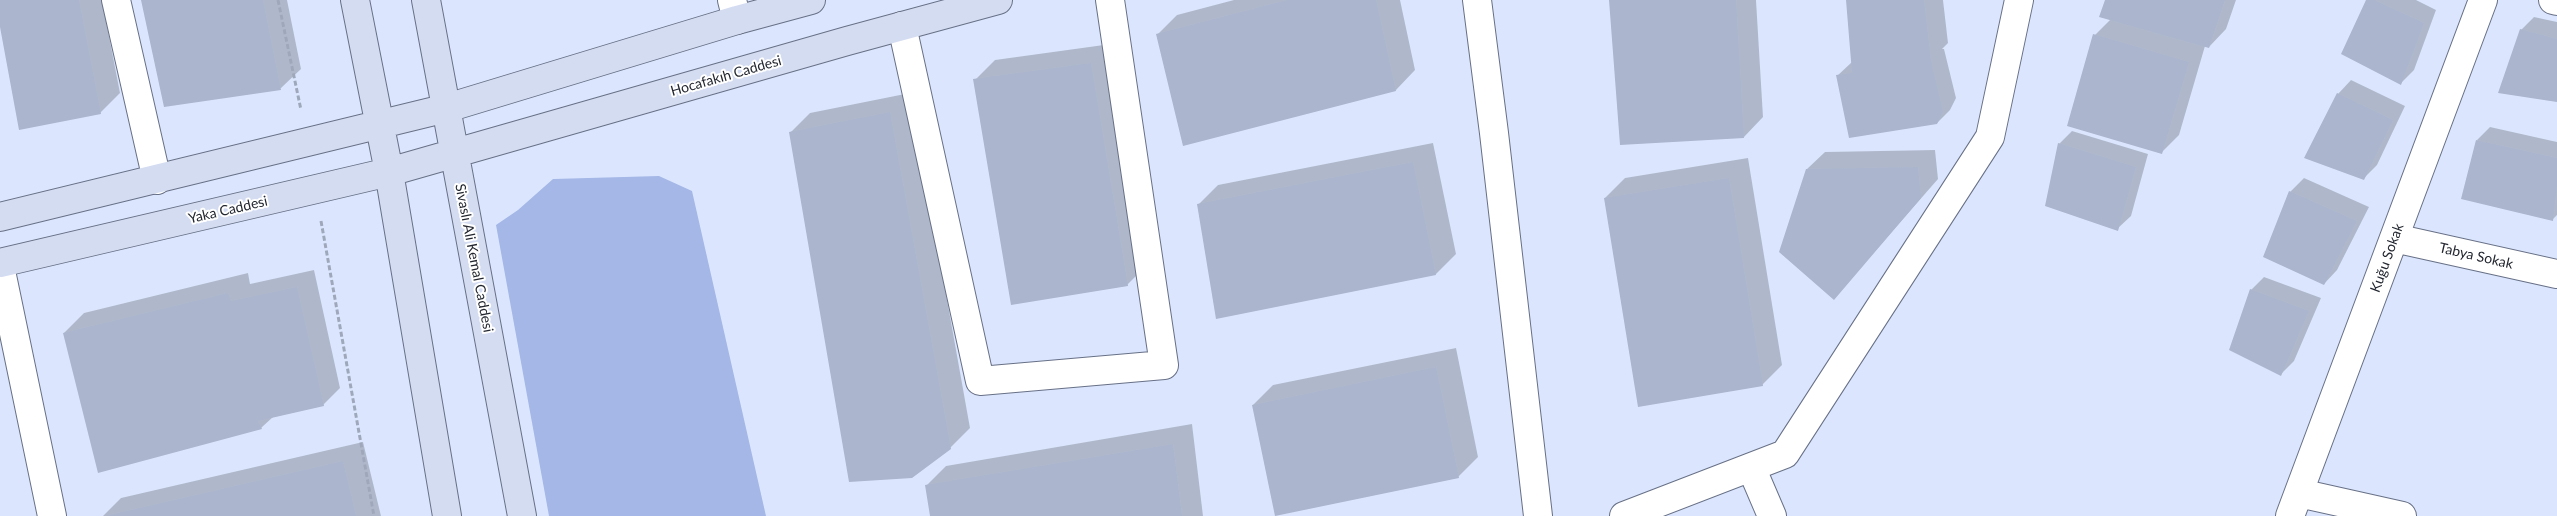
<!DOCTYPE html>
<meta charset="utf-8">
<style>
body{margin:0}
canvas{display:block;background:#dbe6fe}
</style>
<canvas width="2557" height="516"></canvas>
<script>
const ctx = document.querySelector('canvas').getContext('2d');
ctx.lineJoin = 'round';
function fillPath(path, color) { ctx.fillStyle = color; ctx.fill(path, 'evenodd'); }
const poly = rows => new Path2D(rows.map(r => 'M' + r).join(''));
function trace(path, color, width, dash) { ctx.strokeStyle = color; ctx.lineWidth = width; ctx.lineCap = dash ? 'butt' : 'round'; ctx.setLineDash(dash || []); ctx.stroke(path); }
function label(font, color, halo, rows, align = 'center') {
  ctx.font = font + ' Lato,sans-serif'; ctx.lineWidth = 4; ctx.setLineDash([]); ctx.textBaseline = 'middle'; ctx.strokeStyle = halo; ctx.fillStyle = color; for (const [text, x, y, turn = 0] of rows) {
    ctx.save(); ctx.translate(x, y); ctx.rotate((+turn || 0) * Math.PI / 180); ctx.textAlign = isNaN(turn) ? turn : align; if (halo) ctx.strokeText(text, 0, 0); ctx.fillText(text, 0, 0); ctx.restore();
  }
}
const green = poly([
 [659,176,692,191,766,516,549,516,496,225,518,210,553,179]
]);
const shadow = poly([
 [0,0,102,0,120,93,100,113,0,21],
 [143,0,287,0,301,69,281,88,165,106],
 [1234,0,1400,0,1415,70,1396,90,1157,35,1177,15],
 [1610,0,1756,0,1763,117,1744,137],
 [1847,0,1943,0,1948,43,1942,49,1944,49,1956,98,1950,110,1937,123,1837,76,1852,62],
 [2106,0,2236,0,2226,29,2209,47,2205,46,2179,135,2162,152,2095,35,2111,19],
 [2368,0,2416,0,2436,10,2414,70,2401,83],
 [2534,17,2557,22,2557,100,2521,30],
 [1111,44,1147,265,1127,285,975,80,995,60],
 [2351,80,2405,106,2377,165,2364,178,2338,94],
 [910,93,970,428,950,448,790,133,810,113],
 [2490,127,2557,142,2557,215,2552,220,2477,140],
 [2072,131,2148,154,2131,216,2117,229,2059,144],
 [1433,143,1456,254,1436,274,1217,318,1198,205,1218,185],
 [1935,150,1938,179,1834,298,1807,169,1825,152],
 [1748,158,1782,365,1762,385,1605,198,1625,178],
 [2304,178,2369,207,2337,270,2324,284,2265,257,2290,192],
 [314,270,340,388,323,405,273,417,261,428,64,333,84,313,248,273,250,284],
 [2264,277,2321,298,2294,361,2281,374,2251,290],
 [1456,348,1478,457,1458,477,1253,405,1273,385],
 [1192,424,1203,516,932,516,926,486,946,466],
 [363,442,381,516,103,516,121,498]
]);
const building = poly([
 [0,0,79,0,101,114,19,130,0,27],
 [141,0,263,0,281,90,164,107],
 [1287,0,1376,0,1396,91,1183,146,1156,34],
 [1609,0,1736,0,1744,138,1620,145],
 [1846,0,1924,0,1931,61,1943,112,1937,124,1849,138,1836,75,1852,73],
 [2105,0,2225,0,2209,48,2099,17],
 [2366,0,2374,0,2424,23,2401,85,2341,54],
 [2520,29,2557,39,2557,102,2498,93],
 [2093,34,2189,62,2162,154,2067,126],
 [1091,63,1128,286,1011,305,973,79],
 [2337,93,2393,120,2364,180,2304,158],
 [890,112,951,449,912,478,849,482,789,132],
 [2476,140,2557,158,2557,186,2553,221,2461,199],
 [2058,143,2136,167,2118,231,2045,206],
 [1413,162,1436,275,1216,319,1197,204],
 [1918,167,1921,198,1834,300,1779,252,1806,169],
 [1729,178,1763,386,1638,407,1604,198],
 [2289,191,2357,221,2324,285,2263,257],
 [297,287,324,406,258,421,262,429,98,473,63,333,228,293,231,301],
 [2250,289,2309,311,2281,376,2229,350],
 [1436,367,1459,478,1275,516,1252,405],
 [1173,444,1182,516,930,516,925,485],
 [343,461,356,516,109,516,109,515]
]);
const path = poly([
 [278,0,301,110],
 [321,221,374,516]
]);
const street = poly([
 [116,0,157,180],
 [732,0,737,20],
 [1477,0,1494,133,1538,516],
 [2553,0,2557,1],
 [902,26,980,381,1164,365,1110,0],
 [2394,238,2557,274],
 [0,266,52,516],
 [1751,467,1772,516],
 [2299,493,2402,516],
 [1624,516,1785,454,1990,137,2019,0],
 [2290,516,2483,0]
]);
const secondary = poly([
 [355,0,389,172,447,516],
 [426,0,522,516],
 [0,217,447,108,737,20,811,0],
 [0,263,389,172,847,41,998,0]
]);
const streetNames = [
 ["Hocafakıh Caddesi",726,76,-16],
 ["Yaka Caddesi",228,210,-13],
 ["Tabya Sokak",2476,256,13],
 ["Sivaslı Ali Kemal Caddesi",474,258,79],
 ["Kuğu Sokak",2387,258,-70]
];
fillPath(green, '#a4b7e7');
fillPath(shadow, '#0003');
fillPath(building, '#abb5cd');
trace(street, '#677086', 30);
trace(secondary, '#677086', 30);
trace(path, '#9fa8bb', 3, [5, 2.5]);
trace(street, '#fff', 28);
trace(secondary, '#d4dcf2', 28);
label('14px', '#22262f', '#fff', streetNames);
</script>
